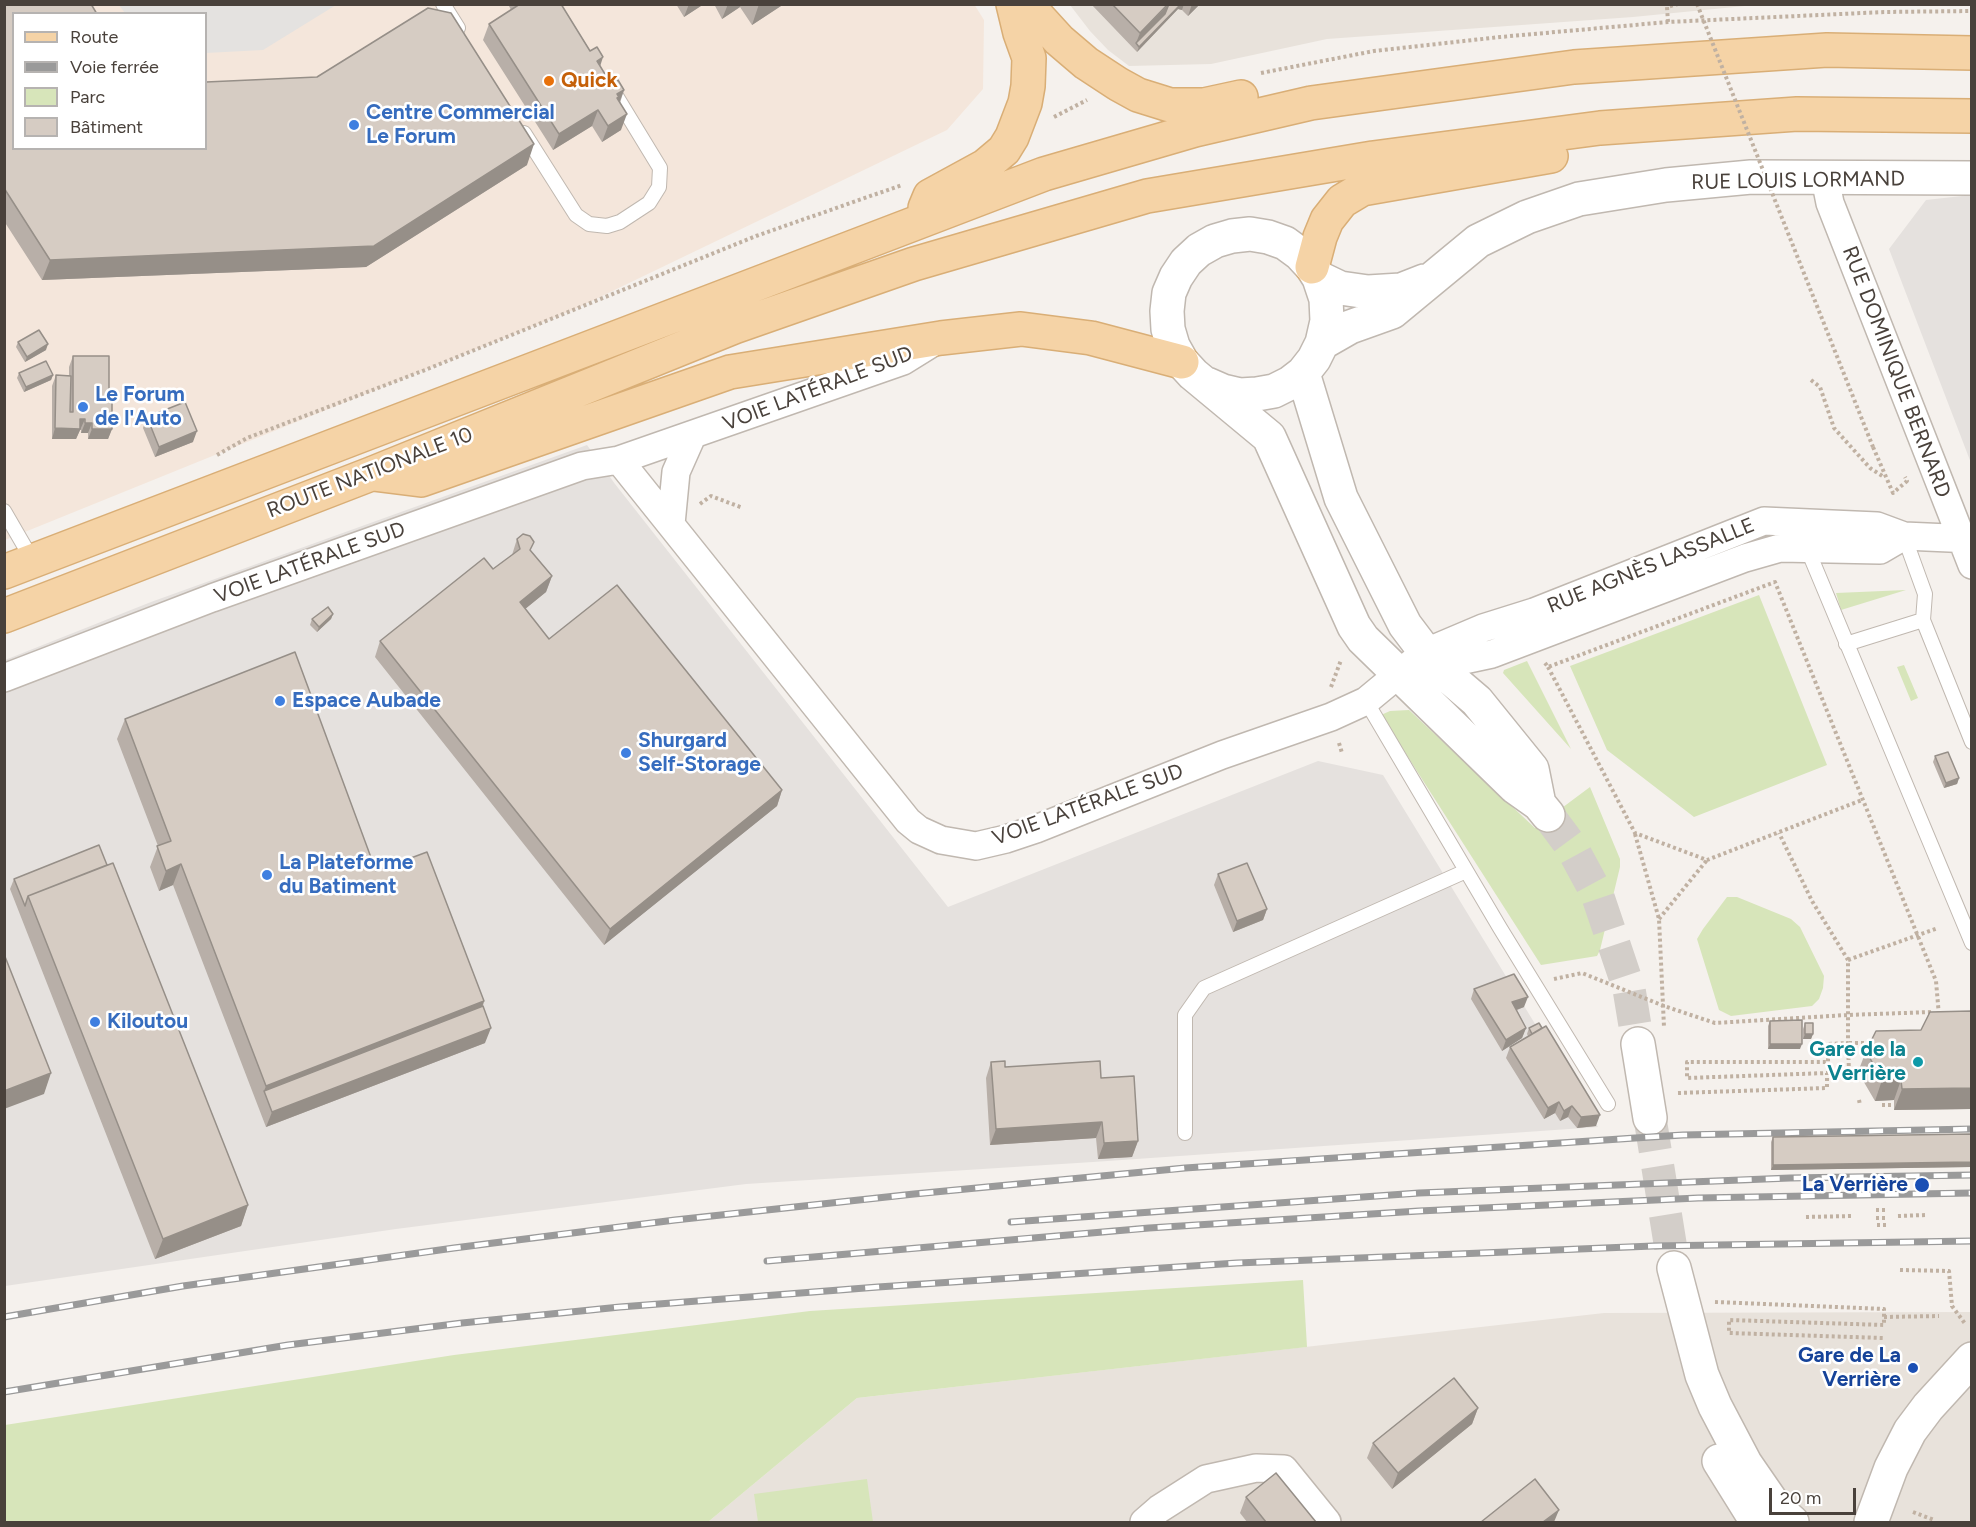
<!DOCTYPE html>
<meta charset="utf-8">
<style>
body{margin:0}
#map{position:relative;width:1976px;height:1527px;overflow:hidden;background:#f5f1ed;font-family:Figtree,sans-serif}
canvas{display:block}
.frame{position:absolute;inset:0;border:6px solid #49413b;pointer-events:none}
.legend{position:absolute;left:12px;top:12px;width:195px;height:138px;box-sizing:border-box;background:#fff;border:2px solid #b6b3b1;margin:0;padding:8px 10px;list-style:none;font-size:18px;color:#49413b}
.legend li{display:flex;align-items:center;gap:12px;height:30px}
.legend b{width:30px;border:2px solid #b6b3b1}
.scale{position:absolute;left:1769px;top:1488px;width:87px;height:27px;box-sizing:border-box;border:3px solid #49413b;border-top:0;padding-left:8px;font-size:18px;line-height:21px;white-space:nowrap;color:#49413b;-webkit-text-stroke:4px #fff;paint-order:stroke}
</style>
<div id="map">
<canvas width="1976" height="1527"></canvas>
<div class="frame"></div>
<ul class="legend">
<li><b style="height:8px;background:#f5d3a6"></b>Route</li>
<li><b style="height:8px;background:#9a9a9a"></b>Voie ferrée</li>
<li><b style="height:16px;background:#d7e5ba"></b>Parc</li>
<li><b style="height:16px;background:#d6ccc3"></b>Bâtiment</li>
</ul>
<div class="scale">20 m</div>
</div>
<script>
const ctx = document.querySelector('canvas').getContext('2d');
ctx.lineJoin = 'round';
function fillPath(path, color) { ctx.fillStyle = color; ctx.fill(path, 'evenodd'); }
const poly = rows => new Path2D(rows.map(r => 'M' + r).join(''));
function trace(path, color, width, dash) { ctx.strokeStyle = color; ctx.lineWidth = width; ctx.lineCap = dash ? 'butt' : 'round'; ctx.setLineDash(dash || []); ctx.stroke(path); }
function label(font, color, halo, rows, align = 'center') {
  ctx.font = font + ' Figtree,sans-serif'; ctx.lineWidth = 5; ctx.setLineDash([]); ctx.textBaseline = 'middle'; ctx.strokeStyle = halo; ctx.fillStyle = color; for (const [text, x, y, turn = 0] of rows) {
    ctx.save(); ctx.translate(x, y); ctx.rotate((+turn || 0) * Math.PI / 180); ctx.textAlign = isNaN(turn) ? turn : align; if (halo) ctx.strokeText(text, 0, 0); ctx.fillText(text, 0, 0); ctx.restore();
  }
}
const residential = poly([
 [1070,5,1755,5,1633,17,1327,39,1211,64,1129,66,1108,50,1090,31],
 [1971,1312,1971,1522,708,1522,857,1398,1604,1313]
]);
const commercial = poly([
 [974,4,984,20,983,89,947,130,573,310,5,540,5,5],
 [14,14,206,14,206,148,14,148]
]);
const industrial = poly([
 [1971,195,1972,195,1971,463,1889,249,1926,200],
 [587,445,615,484,948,907,1318,761,1383,775,1598,1127,1093,1162,746,1184,396,1229,5,1286,5,660,151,602]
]);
const green = poly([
 [1906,590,1841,610,1836,593],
 [1759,595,1827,765,1694,817,1607,750,1570,666],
 [1527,661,1571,749,1503,673,1504,670],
 [1904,665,1918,698,1911,701,1897,667],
 [1409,710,1535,828,1590,787,1620,859,1620,867,1600,950,1597,956,1541,965,1381,715,1390,711],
 [1727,897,1737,897,1791,919,1800,927,1824,976,1823,988,1819,999,1812,1006,1731,1016,1719,1010,1697,939,1703,929],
 [1303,1280,1307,1347,857,1398,708,1522,5,1522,5,1425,454,1355,810,1311],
 [867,1479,873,1522,758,1522,754,1494]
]);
const parking = poly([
 [119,5,336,5,263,50,206,53,206,14,125,13]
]);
const tertiaryTunnel = poly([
 [1548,815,1571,846,1597,894,1629,989,1638,1044],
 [1650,1118,1674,1268]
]);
const path = poly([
 [1668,22,1667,7,1678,4],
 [1261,73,1374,51,1500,37,1668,22,1884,12,1972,11],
 [1054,117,1087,100],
 [1811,380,1820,387,1834,428,1870,468,1884,477],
 [1873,447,1893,493,1907,481,1905,477],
 [217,455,247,438,425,370,756,236,902,185],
 [700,504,711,496,743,508],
 [1545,663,1548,667,1775,582,1936,981,1939,1016],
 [1548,667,1635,833,1707,860,1862,800],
 [1331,687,1341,660],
 [1339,743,1342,753],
 [1635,834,1659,919,1664,1027],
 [1659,919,1707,860],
 [1848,960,1938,928],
 [1554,979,1582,973,1664,1006,1715,1023,1847,1015,1932,1012],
 [1849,1072,1848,1043,1875,1043],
 [1678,1093,1827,1088,1827,1073,1687,1078,1687,1062,1828,1062,1828,1044,1848,1043,1848,960,1812,901,1779,833],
 [1859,1100,1860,1105],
 [1882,1105,1897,1105],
 [1876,1210,1886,1210],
 [1898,1216,1926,1215],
 [1806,1217,1851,1216],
 [1876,1218,1887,1218],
 [1877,1225,1886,1225],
 [1900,1270,1949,1271,1952,1306,1966,1325],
 [1715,1302,1884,1309,1884,1325,1729,1320,1729,1333,1883,1338],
 [1884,1317,1939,1316],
 [1913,1512,1934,1520]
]);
const service = poly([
 [443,4,458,28],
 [524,133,576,215,589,224,607,226,620,222,649,203,659,187,660,168,610,86],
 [4,511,33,561],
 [1904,536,1925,594,1923,620,1972,742],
 [1807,548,1972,943],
 [1846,644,1923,620],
 [1366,701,1500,928,1608,1104],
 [1185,1133,1185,1015,1204,988,1466,871]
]);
const minor = poly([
 [1825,178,1830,203,1972,565],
 [619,460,908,821,919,830,941,840,976,846,1006,839,1036,829,1222,755,1331,717,1366,701,1424,653,1483,628,1534,612,1764,521,1877,526,1904,536,1972,539],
 [671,524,676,472,692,436],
 [1436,666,1492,654,1745,558,1780,548,1880,550,1904,536],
 [4,678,212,598,582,466,619,460,903,361,932,343],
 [1144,1522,1159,1509,1206,1479,1256,1468,1284,1469,1327,1522]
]);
const tertiary = poly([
 [1319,278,1340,288,1368,292,1401,290,1424,281],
 [1322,343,1350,327,1392,312,1478,241,1527,217,1579,199,1666,185,1751,177,1972,178],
 [1303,373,1341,498,1405,625,1436,666,1477,701,1532,769,1539,804],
 [1207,384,1223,391,1240,395,1257,394,1274,391,1290,383,1303,373,1314,359,1322,343,1327,321,1326,299,1319,278,1312,267,1300,254,1285,243,1268,237,1250,234,1232,236,1215,241,1199,250,1186,262,1176,277,1169,293,1167,311,1168,329,1173,346,1182,362,1193,374,1269,437,1354,626,1363,639,1515,787,1539,804,1548,815],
 [1638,1044,1650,1118],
 [1674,1268,1702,1375,1715,1406,1745,1463,1776,1508,1792,1522],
 [1719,1461,1757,1522],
 [1871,1522,1891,1468,1910,1431,1928,1407,1972,1359]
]);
const primary = poly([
 [1016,4,1038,17,1059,40,1086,63,1118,84,1138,95,1170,105,1204,105,1241,97],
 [925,208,930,196,985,166,1004,150,1012,137,1025,103,1028,86,1029,58,1020,33,1013,4],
 [1312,267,1320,237,1327,220,1342,201,1362,189,1551,156],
 [373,474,421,480,730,372,941,338,1021,329,1091,338,1182,362],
 [4,572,1044,174,1195,130,1311,103,1574,67,1827,50,1972,53],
 [4,616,371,474,734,327,914,264,1147,196,1373,158,1600,128,1797,114,1972,116]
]);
const rail = poly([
 [1011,1222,1419,1193,1790,1178,1972,1175],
 [767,1261,1149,1228,1419,1211,1698,1198,1972,1193],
 [4,1317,183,1286,454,1248,675,1220,914,1194,1185,1168,1635,1138,1683,1135,1972,1129],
 [4,1392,288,1345,462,1323,620,1307,878,1287,1237,1263,1653,1246,1972,1241]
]);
const pathBridge = poly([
 [1697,4,1873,447]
]);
const wall = poly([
 [4,4,14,148,527,165,366,267,42,280,4,221],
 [508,4,561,4,611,84,624,90,620,103,621,130,602,142,592,126,553,150,483,40,489,24,511,10],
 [676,4,704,4,684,17],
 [714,4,784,4,752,25,740,7,722,19],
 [1091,4,1200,4,1188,16,1182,10,1178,9,1137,52],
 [18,342,46,350,25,362,16,347],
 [73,356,109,392,112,429,108,439,88,439,88,433,81,433,81,430,80,430,76,439,52,439,52,386,56,375,69,375,69,367],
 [19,373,53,375,51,380,24,392,17,378],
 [147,417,193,442,155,457,143,428],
 [517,539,531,551,552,576,546,592,525,609,549,639,782,790,777,806,604,945,375,657,380,641,493,569,512,555],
 [333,614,331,619,317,632,310,625,312,619],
 [125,719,376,871,484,1001,483,1006,485,1043,266,1127,173,885,159,891,150,867,158,846,117,739],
 [1935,756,1959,778,1957,784,1944,788,1933,762],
 [107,865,248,1205,241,1226,155,1259,10,889,14,879],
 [1218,874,1267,909,1263,920,1233,932,1214,885],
 [1474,989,1524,1007,1517,1010,1526,1028,1522,1038,1502,1051,1471,999],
 [1971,1011,1971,1109,1894,1110,1894,1100,1875,1101,1858,1072,1866,1051],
 [1770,1021,1800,1049,1768,1049,1768,1026],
 [1805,1023,1813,1034,1811,1039,1803,1039,1803,1029],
 [1529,1028,1596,1126,1577,1128,1568,1117,1560,1121,1555,1113,1544,1119,1506,1058,1510,1047,1528,1036,1527,1034],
 [991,1062,1005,1067,1101,1078,1138,1141,1132,1157,1098,1159,1096,1138,990,1145,986,1078],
 [1971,1134,1971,1167,1771,1170,1771,1142,1773,1137],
 [1478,1408,1472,1424,1392,1489,1367,1458,1373,1443],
 [1246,1497,1316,1522,1247,1522,1240,1513]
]);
const shadedWall = poly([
 [689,4,704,4,684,17],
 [728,4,741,4,740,7,722,19],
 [759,4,784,4,752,25],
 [1169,4,1163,19,1136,43,1140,33],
 [1176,4,1184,4,1182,10,1178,9,1137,52,1139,47],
 [1192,4,1200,4,1188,16],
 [603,57,598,73,597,61],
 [624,90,618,106,613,109,617,94],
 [598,110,592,126,553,150,559,134],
 [627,114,621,130,602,142,608,126],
 [534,144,527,165,366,267,42,280,50,260],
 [48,344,46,350,25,362,27,357],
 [53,375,51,380,24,392,26,387],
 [80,419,85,419,76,439,52,439,55,428],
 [85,423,92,423,88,433,81,433],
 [92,429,112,429,108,439,88,439],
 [197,431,193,442,155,457,159,447],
 [552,576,546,592,514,618,520,602],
 [333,614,331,619,317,632,319,627],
 [1959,778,1957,784,1944,788,1946,783],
 [782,790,777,806,604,945,610,929],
 [181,864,173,885,159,891,166,871],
 [1267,909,1263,920,1233,932,1237,921],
 [1528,997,1524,1007,1508,1013,1512,1002],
 [484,1001,477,1022,264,1091,266,1086],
 [491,1028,485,1043,266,1127,272,1112],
 [1526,1028,1522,1038,1502,1051,1506,1040],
 [1805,1034,1813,1034,1811,1039,1803,1039],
 [1770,1044,1802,1044,1800,1049,1768,1049],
 [51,1073,44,1094,4,1109,4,1091],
 [1882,1080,1901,1080,1894,1100,1875,1101],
 [1971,1088,1971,1109,1894,1110,1902,1089],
 [1559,1102,1555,1113,1544,1119,1548,1108],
 [1572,1106,1568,1117,1560,1121,1564,1111],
 [1600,1115,1596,1126,1577,1128,1581,1117],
 [1102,1122,1096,1138,990,1145,996,1129],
 [1138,1141,1132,1157,1098,1159,1104,1143],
 [1971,1162,1971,1167,1771,1170,1773,1165],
 [248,1205,241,1226,155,1259,163,1239],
 [1478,1408,1472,1424,1392,1489,1398,1473],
 [1559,1510,1554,1522,1543,1522]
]);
const building = poly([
 [4,4,91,4,97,14,14,14,14,148,206,148,206,82,317,77,428,8,451,13,534,144,374,246,50,260,4,188,4,4],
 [520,4,561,4,590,51,597,47,603,57,597,61,611,84,618,80,624,90,617,94,619,97,617,98,627,114,608,126,598,110,559,134,489,24,520,4],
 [1112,4,1168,4,1140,33,1112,4],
 [1169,4,1180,5,1139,47,1136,43,1165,14,1169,4],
 [39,330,48,344,27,357,18,342,39,330],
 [73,356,109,356,109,392,112,392,112,429,92,429,92,423,85,423,85,419,80,419,80,429,55,428,56,375,71,376,70,412,73,412,73,356],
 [46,361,53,375,26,387,19,373,46,361],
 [185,402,197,431,159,447,147,417,185,402],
 [523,534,530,536,534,542,530,550,552,576,520,602,549,639,617,585,782,790,610,929,380,641,484,558,493,569,520,549,517,539,523,534],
 [328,607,333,614,319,627,312,619,328,607],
 [295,652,376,871,427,852,484,1001,266,1086,181,864,166,871,157,846,171,841,125,719,295,652],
 [1948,752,1959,778,1946,783,1935,756,1948,752],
 [99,845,107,865,28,896,25,906,14,879,99,845],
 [113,863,248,1205,163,1239,28,896,113,863],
 [1247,863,1267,909,1237,921,1218,874,1247,863],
 [4,954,51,1073,4,1091,4,954],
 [1514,974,1528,997,1512,1002,1526,1028,1506,1040,1474,989,1514,974],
 [483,1006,491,1028,272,1112,264,1091,483,1006],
 [1971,1011,1971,1088,1902,1089,1901,1080,1882,1080,1866,1051,1876,1031,1921,1030,1930,1012,1971,1011],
 [1802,1020,1802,1044,1770,1044,1770,1021,1802,1020],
 [1539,1023,1542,1028,1532,1034,1529,1028,1539,1023],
 [1805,1023,1813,1023,1813,1034,1805,1034,1805,1023],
 [1546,1026,1600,1115,1581,1117,1572,1106,1564,1111,1559,1102,1548,1108,1510,1047,1546,1026],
 [1005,1061,1005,1067,1100,1061,1101,1078,1134,1076,1138,1141,1104,1143,1102,1122,996,1129,991,1062,1005,1061],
 [1971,1134,1971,1162,1773,1165,1773,1137,1971,1134],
 [1454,1378,1478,1408,1398,1473,1373,1443,1454,1378],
 [1276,1473,1316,1522,1266,1522,1246,1497,1276,1473],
 [1535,1479,1559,1510,1543,1522,1481,1522,1535,1479]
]);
const markers = [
 [549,81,6,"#e8710a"],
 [354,125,6,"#3f7fe0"],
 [83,407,6,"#3f7fe0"],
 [280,701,6,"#3f7fe0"],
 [626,753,6,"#3f7fe0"],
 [267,875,6,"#3f7fe0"],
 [95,1022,6,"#3f7fe0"],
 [1918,1062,6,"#0f9aa8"],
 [1922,1185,8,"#1a4fb4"],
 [1913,1368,6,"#1a4fb4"]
];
const foodNames = [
 ["Quick",561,81]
];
const shopNames = [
 ["Centre Commercial",366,113],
 ["Le Forum",366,137],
 ["Le Forum",95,395],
 ["de l'Auto",95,419],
 ["Espace Aubade",292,701],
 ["Shurgard",638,741],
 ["Self-Storage",638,765],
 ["La Plateforme",279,863],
 ["du Batiment",279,887],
 ["Kiloutou",107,1022]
];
const streetNames = [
 ["RUE LOUIS LORMAND",1798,181,-1],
 ["RUE DOMINIQUE BERNARD",1896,372,69],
 ["VOIE LATÉRALE SUD",818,389,-21],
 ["ROUTE NATIONALE 10",370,473,-21],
 ["VOIE LATÉRALE SUD",310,563,-20],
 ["RUE AGNÈS LASSALLE",1651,566,-22],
 ["VOIE LATÉRALE SUD",1088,805,-20]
];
const cultureNames = [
 ["Gare de la",1906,1050],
 ["Verrière",1906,1074]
];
const transitNames = [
 ["La Verrière",1908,1185],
 ["Gare de La",1901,1356],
 ["Verrière",1901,1380]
];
fillPath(residential, '#e8e2db');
fillPath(commercial, '#f4e6db');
fillPath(industrial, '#e5e1de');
fillPath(green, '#d7e5ba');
fillPath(parking, '#e4e2e0');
trace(tertiaryTunnel, '#d3cec9', 33, [33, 16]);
trace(service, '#c0b8b0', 16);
trace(minor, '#c0b8b0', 30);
trace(tertiary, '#c0b8b0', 36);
trace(primary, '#d9ae76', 36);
trace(path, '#c0b1a2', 4, [3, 3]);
trace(service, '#fff', 14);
trace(minor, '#fff', 27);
trace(tertiary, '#fff', 33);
trace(primary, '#f5d3a6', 33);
trace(rail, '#9a9a9a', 7);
trace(rail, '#fff', 4.5, [14]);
trace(pathBridge, '#c0b1a2', 4, [3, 3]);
fillPath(wall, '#b8afa8');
fillPath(shadedWall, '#968f88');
fillPath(building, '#d6ccc3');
trace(building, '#968f88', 1.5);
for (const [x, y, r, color] of markers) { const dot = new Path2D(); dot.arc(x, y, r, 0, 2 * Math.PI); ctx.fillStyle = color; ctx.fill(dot); trace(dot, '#fff', 2); }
label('bold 21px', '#c56008', '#fff', foodNames, 'left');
label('bold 21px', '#366cbe', '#fff', shopNames, 'left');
label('21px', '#49413b', '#fff', streetNames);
label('bold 21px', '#0d838f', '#fff', cultureNames, 'right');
label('bold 21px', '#164399', '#fff', transitNames, 'right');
</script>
